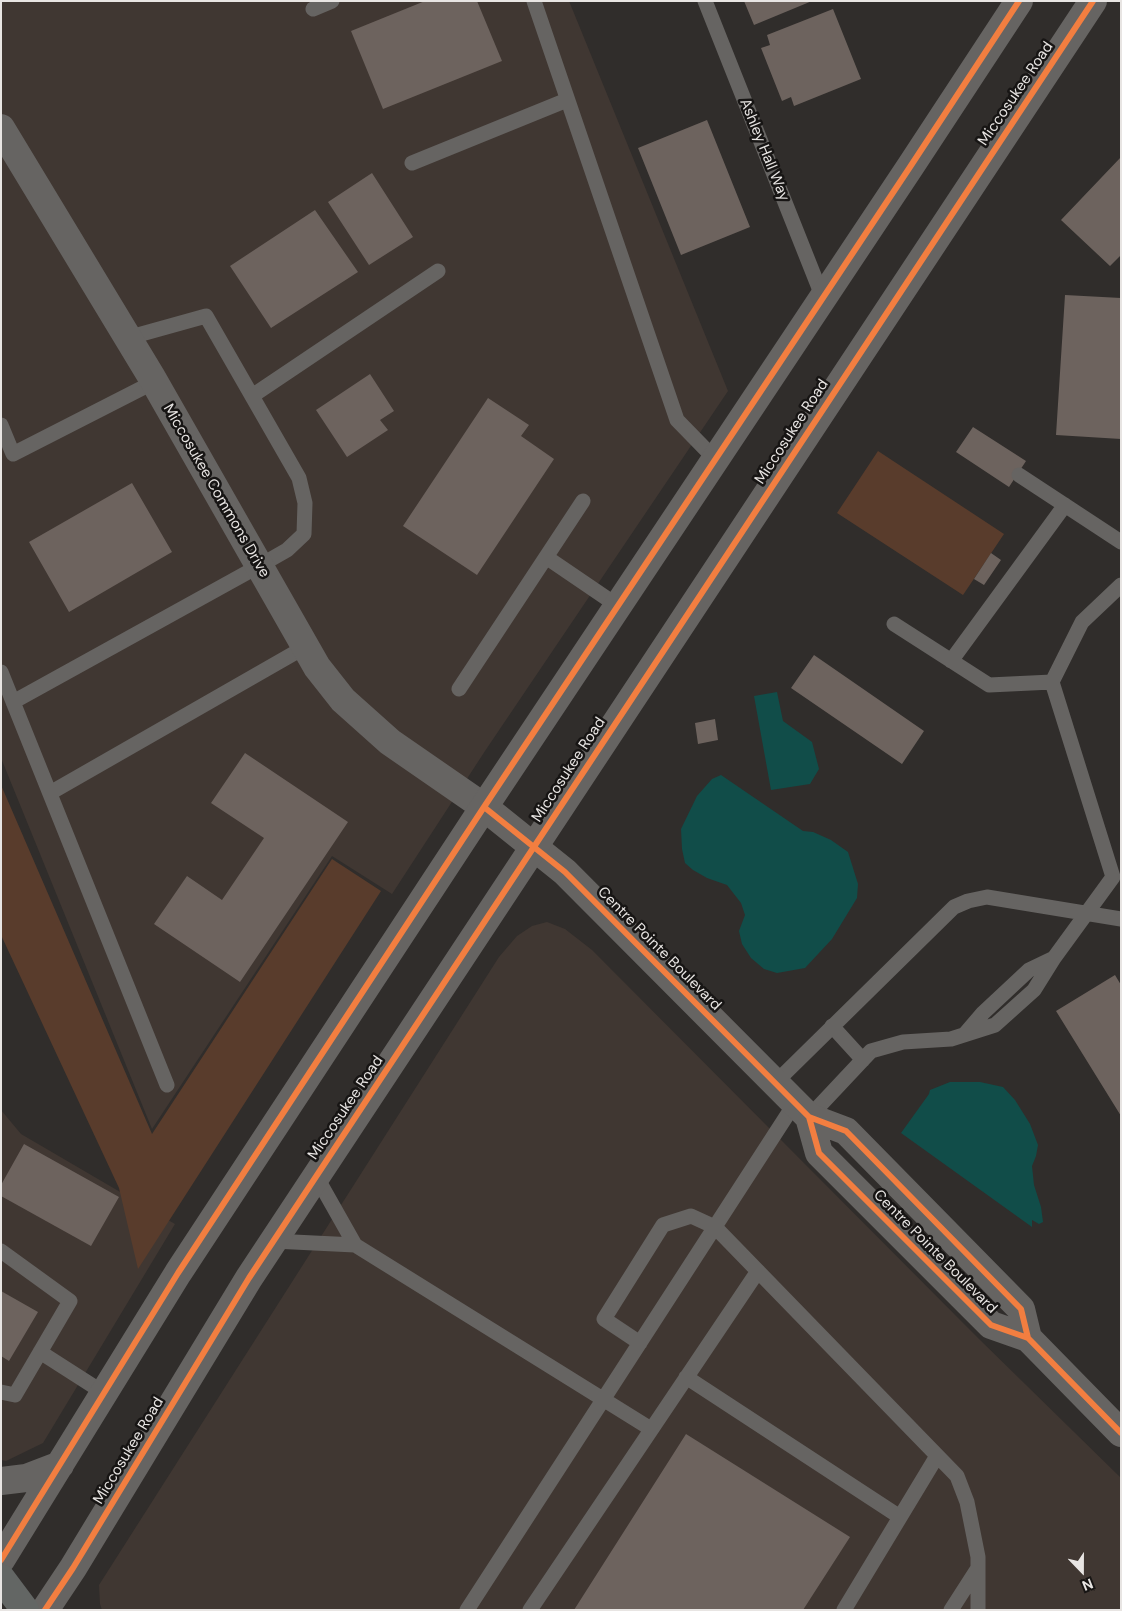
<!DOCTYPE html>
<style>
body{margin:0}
#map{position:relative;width:1122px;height:1611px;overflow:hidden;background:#302d2b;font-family:"DM Sans",sans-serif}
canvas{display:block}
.frame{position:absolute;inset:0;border:2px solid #e8e5e3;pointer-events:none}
.north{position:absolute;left:1057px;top:1546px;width:50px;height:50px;-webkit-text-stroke:4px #171514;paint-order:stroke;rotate:158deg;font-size:14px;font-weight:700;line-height:20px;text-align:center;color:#e8e5e3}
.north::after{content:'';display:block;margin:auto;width:18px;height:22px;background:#e8e5e3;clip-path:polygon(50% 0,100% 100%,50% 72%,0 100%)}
</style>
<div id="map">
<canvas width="1122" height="1611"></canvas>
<div class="frame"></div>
<div class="north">N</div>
</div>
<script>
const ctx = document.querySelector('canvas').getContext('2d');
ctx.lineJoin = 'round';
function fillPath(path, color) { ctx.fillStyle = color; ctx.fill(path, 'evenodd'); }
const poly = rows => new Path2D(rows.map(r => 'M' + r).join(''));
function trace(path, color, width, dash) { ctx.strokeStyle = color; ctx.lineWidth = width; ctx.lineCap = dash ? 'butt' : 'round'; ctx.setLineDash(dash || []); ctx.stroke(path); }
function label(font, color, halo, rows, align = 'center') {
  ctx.font = font + ' "DM Sans",sans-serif'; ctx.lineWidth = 5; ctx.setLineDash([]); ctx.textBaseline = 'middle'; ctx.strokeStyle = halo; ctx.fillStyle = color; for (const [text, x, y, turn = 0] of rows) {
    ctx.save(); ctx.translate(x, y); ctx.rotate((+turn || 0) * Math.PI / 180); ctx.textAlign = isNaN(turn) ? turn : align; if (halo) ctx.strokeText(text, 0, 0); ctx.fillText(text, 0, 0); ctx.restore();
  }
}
const built = poly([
 [1,1,569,1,728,391,485,751,392,894,332,856,152,1129,1,758],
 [547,922,565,929,592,950,978,1338,1121,1478,1121,1610,102,1610,100,1604,99,1585,499,957,517,936,532,926],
 [1,1110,21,1134,175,1224,43,1443,6,1461,1,1460]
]);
const green = poly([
 [878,451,1004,534,963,595,837,513],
 [1,785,152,1134,332,859,381,891,138,1269,119,1188,1,935]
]);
const water = poly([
 [777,692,783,721,812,742,819,769,810,784,771,790,754,696],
 [721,775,803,831,813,832,831,840,848,852,858,884,857,898,832,939,805,968,777,973,764,969,751,958,742,944,739,931,745,915,741,903,727,885,707,878,693,870,685,863,682,849,681,829,697,796,712,779],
 [950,1082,980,1082,1003,1087,1015,1100,1030,1124,1038,1145,1036,1156,1032,1166,1034,1185,1041,1207,1043,1222,1039,1224,1032,1220,1032,1227,901,1133,929,1094,930,1090]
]);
const building = poly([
 [425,1,477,1,502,61,383,109,351,31],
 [744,1,812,1,754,25],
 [833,9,861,79,794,106,791,97,782,101,761,48,770,45,767,35],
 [707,120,750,227,681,255,638,148],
 [1121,157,1121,255,1110,266,1061,220],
 [372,173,413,237,369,265,328,202],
 [315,210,358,272,271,328,230,266],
 [1065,295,1121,298,1121,439,1056,435],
 [370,374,394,411,380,420,388,430,347,457,316,410],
 [488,398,529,425,521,436,554,459,477,575,403,526],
 [973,427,1026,461,1009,487,956,452],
 [132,483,172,552,69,612,29,542],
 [991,553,1001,560,984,585,974,579],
 [814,655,924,731,902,764,791,688],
 [715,719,718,740,698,744,695,723],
 [245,753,348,822,240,982,154,924,187,876,222,900,264,838,211,803],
 [1115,975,1121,985,1121,1116,1056,1011],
 [24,1144,119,1197,91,1246,1,1196,1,1185],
 [1,1291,38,1312,9,1361,1,1356],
 [686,1434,850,1537,803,1610,574,1610]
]);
const service = poly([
 [534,1,677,420,716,460],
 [705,1,823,298],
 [313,9,332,1],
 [412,163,567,100],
 [252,396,438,271],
 [1,425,13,454,154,382],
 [1019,475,1121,542],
 [546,557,618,606],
 [894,624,989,685,1052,682],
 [951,661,1065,505],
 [1,672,167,1085],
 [459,689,583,501],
 [13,702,259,566,287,550,304,534,305,503,299,478,206,316,127,338],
 [50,793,305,647],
 [832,1026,863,1060],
 [965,1034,983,1013,1029,970,1054,958],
 [775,1083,954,907,968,901,987,897,1121,919],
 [809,1117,871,1051,903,1042,951,1039,995,1025,1034,990,1054,958,1113,877,1052,682,1082,622,1121,585],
 [316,1176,355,1245,651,1429],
 [273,1241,355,1245],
 [1,1251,70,1301,15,1395,1,1392],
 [640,1343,604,1319,663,1225,691,1216,715,1227,957,1476,967,1502,978,1557,978,1610],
 [40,1352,104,1393],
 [686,1377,900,1517],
 [467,1610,795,1103],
 [530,1610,758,1271],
 [844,1610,937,1456],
 [951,1610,978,1568]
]);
const minor = poly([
 [1,128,151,376,317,667,343,700,390,742,484,807,565,872,809,1117,846,1131,1021,1309,1028,1338],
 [809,1117,819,1153,991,1325,1028,1338,1121,1433]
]);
const tertiary = poly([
 [1,1481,26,1478,60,1465],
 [1,1560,178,1273,484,807,910,167,1019,1],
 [45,1610,73,1568,249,1278,1093,1]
]);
const primary = poly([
 [1,1578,25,1610]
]);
const cycleway = poly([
 [484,807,565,872,809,1117,846,1131,1021,1309,1028,1338],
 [809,1117,819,1153,991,1325,1028,1338,1121,1433],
 [1,1560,178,1273,484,807,910,167,1019,1],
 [45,1610,73,1568,249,1278,1093,1]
]);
const streetNames = [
 ["Miccosukee Road",1016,94,-56],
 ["Ashley Hall Way",764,150,68],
 ["Miccosukee Road",792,432,-57],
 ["Miccosukee Commons Drive",216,491,60],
 ["Miccosukee Road",569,770,-57],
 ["Centre Pointe Boulevard",659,949,45],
 ["Miccosukee Road",346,1108,-56],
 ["Centre Pointe Boulevard",935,1252,45],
 ["Miccosukee Road",129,1451,-59]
];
fillPath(built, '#403732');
fillPath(green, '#593c2c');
fillPath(water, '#114d49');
fillPath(building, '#6d635e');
trace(service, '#666462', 15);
trace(minor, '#666462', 28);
trace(tertiary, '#666462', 28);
trace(primary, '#636664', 28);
trace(cycleway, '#f27e40', 6);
label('15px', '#e8e5e3', '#171514', streetNames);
</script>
